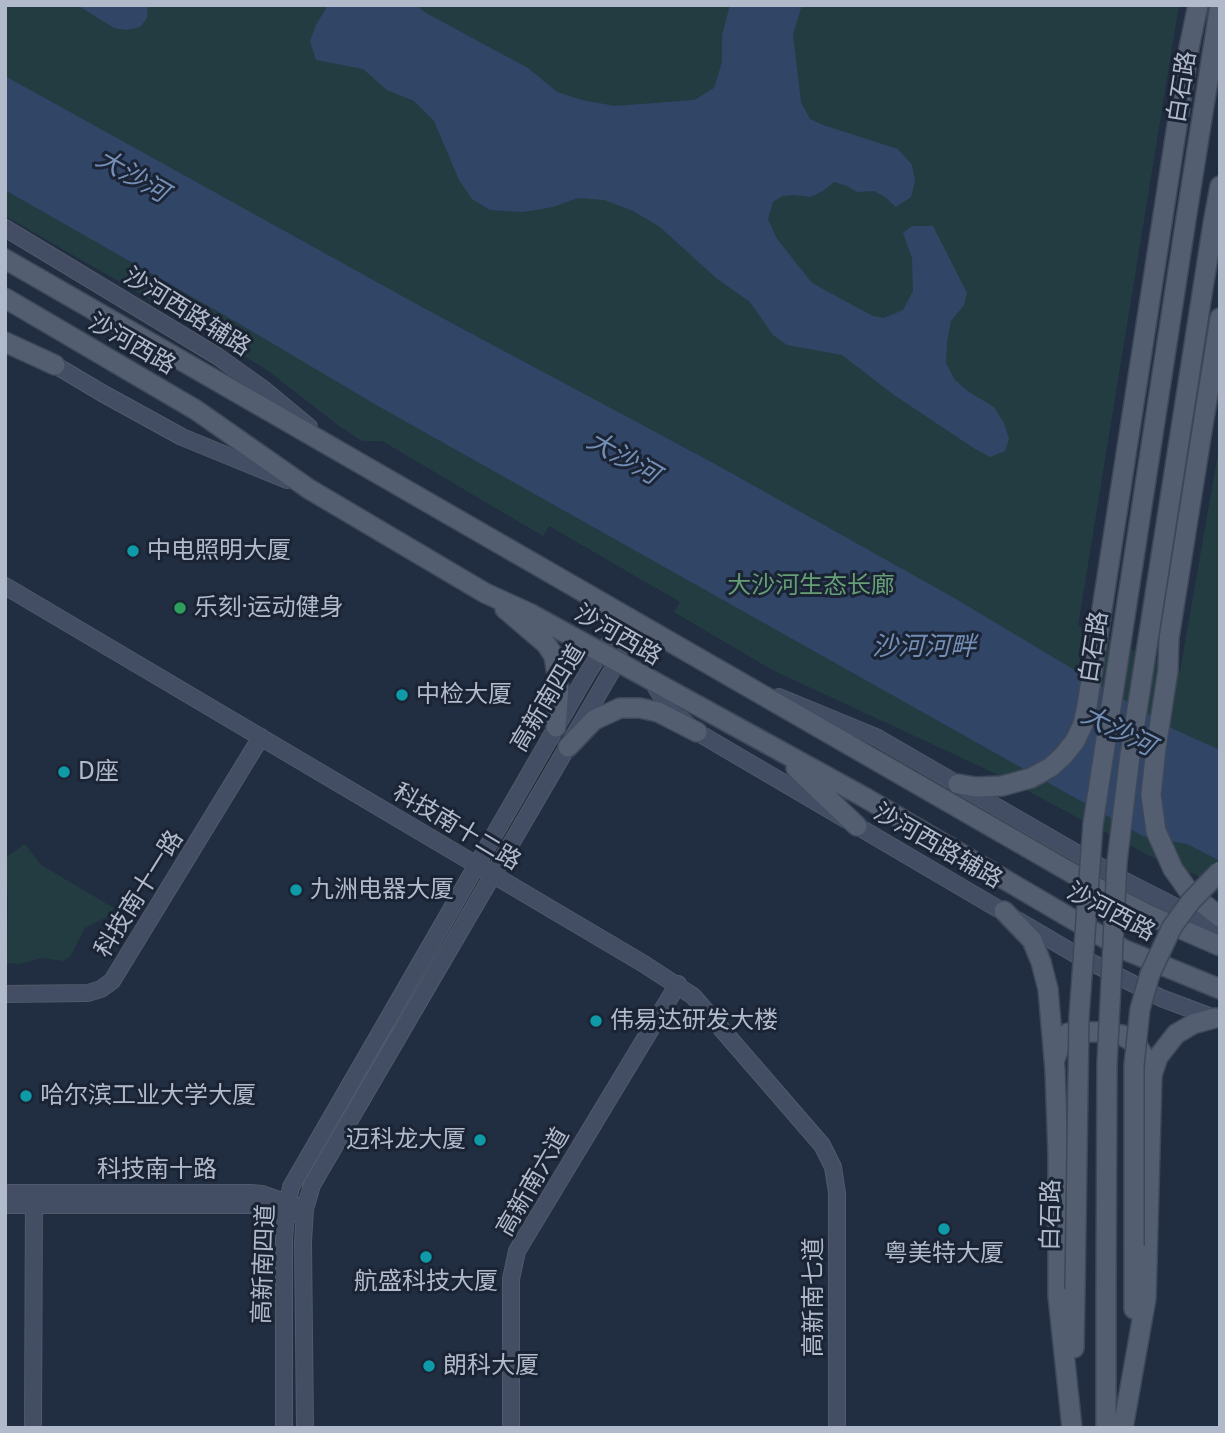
<!DOCTYPE html>
<meta charset="utf-8">
<style>
body{margin:0}
#map{position:relative;width:1225px;height:1433px;overflow:hidden;background:#212d40;font-family:"Public Sans",sans-serif}
canvas{display:block}
.frame{position:absolute;inset:0;border:7px solid #b1bacb;pointer-events:none}
</style>
<div id="map">
<canvas width="1225" height="1433"></canvas>
<div class="frame"></div>
</div>
<script>
const ctx = document.querySelector('canvas').getContext('2d');
ctx.lineJoin = 'round';
function fillPath(path, color) { ctx.fillStyle = color; ctx.fill(path, 'evenodd'); }
const poly = rows => new Path2D(rows.map(r => 'M' + r).join(''));
function trace(path, color, width, dash) { ctx.strokeStyle = color; ctx.lineWidth = width; ctx.lineCap = dash ? 'butt' : 'round'; ctx.setLineDash(dash || []); ctx.stroke(path); }
function label(font, color, halo, rows, align = 'center') {
  ctx.font = font + ' "Public Sans","Noto Sans SC",sans-serif'; ctx.lineWidth = 6; ctx.setLineDash([]); ctx.textBaseline = 'middle'; ctx.strokeStyle = halo; ctx.fillStyle = color; for (const [text, x, y, turn = 0] of rows) {
    ctx.save(); ctx.translate(x, y); ctx.rotate((+turn || 0) * Math.PI / 180); ctx.textAlign = isNaN(turn) ? turn : align; if (halo) ctx.strokeText(text, 0, 0); ctx.fillText(text, 0, 0); ctx.restore();
  }
}
const green = poly([
 [5,5,1179,5,1078,626,1180,671,1220,442,1220,896,1195,874,1177,869,1150,856,990,771,772,670,674,612,680,602,549,526,543,536,382,441,362,441,339,426,267,370,151,300,5,216],
 [25,844,41,865,114,908,107,917,85,928,70,957,63,961,42,958,19,964,7,963,8,897,5,858]
]);
const water = poly([
 [77,5,148,5,147,18,140,27,126,30,114,28],
 [328,5,416,5,426,13,528,68,557,92,582,100,615,106,694,100,714,88,722,62,722,35,730,5,802,5,793,34,801,102,810,119,823,125,898,149,912,165,915,181,911,197,896,207,885,197,874,191,857,192,847,186,834,182,823,191,810,197,794,195,782,196,773,202,768,219,777,239,812,283,873,316,884,318,903,310,913,291,912,258,903,233,912,226,933,226,967,293,964,305,951,321,947,342,946,363,955,380,969,392,994,407,1004,423,1009,439,1005,451,990,457,975,449,894,395,842,355,787,345,773,335,750,302,716,278,660,227,633,211,604,200,578,198,553,207,523,212,490,210,472,199,459,180,434,121,414,101,387,90,363,69,316,60,310,41,316,25],
 [5,76,420,306,715,464,956,599,1173,729,1220,750,1220,861,1187,844,1143,836,378,406,238,323,5,190]
]);
const secondary = poly([
 [5,228,217,356,262,388,309,427],
 [45,359,102,393,182,437,287,480],
 [5,586,644,964,693,996,822,1145,833,1167,837,1193,837,1428],
 [653,683,671,711,697,732,1075,954,1161,998,1217,1019],
 [779,697,876,737,1125,881,1178,908,1220,927],
 [5,994,88,993,101,989,112,981,261,737],
 [5,1193,251,1193,262,1194,296,1206],
 [5,1205,250,1205,292,1214],
 [33,1428,34,1196],
 [284,1428,284,1239,286,1213,291,1187,587,674,600,653,630,620],
 [305,1428,303,1242,305,1209,312,1185,617,662,628,627],
 [511,1428,511,1279,517,1251,678,984]
]);
const primary = poly([
 [1186,219,1220,5],
 [1213,224,1220,186],
 [5,259,1110,895,1149,915,1220,946],
 [5,298,196,410,309,489,485,593,531,614,864,797,1125,950,1220,989],
 [1220,318,1169,638,1168,670,1156,748,1151,795,1156,831,1173,869,1190,893,1220,917],
 [5,342,55,365],
 [505,609,546,644,554,656,559,688,556,727],
 [568,747,594,720,620,708,640,708,658,712,697,732],
 [796,768,857,826],
 [958,784,976,787,1002,786,1031,778,1051,767,1063,756,1075,741,1083,724,1087,706,1189,48,1198,5],
 [1004,911,1032,940,1041,962,1048,989,1055,1070,1058,1154,1058,1296,1072,1428],
 [1055,1059,1062,1039,1068,1033,1080,1032,1101,1032,1122,1035,1137,1045,1143,1055],
 [1134,1309,1134,1246],
 [1074,1348,1075,1289],
 [1106,1428,1106,1288],
 [1123,1428,1146,1298,1152,1075,1158,1057,1176,1034,1193,1024,1215,1018]
]);
const primaryBridge = poly([
 [1134,1246,1134,1065,1140,1009,1150,974,1172,927,1191,901,1220,871],
 [1106,1288,1107,1064,1117,862,1130,755,1213,224],
 [1075,1289,1079,1017,1093,824,1186,219]
]);
const markers = [
 [133,551,7,"#0f9aa8"],
 [180,608,7,"#2e9e5b"],
 [402,695,7,"#0f9aa8"],
 [64,772,7,"#0f9aa8"],
 [296,890,7,"#0f9aa8"],
 [596,1021,7,"#0f9aa8"],
 [26,1096,7,"#0f9aa8"],
 [480,1140,7,"#0f9aa8"],
 [944,1229,7,"#0f9aa8"],
 [426,1257,7,"#0f9aa8"],
 [429,1366,7,"#0f9aa8"]
];
const streetNames = [
 ["白石路",1182,87,-81],
 ["沙河西路辅路",187,312,32],
 ["沙河西路",132,344,30],
 ["沙河西路",618,635,30],
 ["白石路",1094,647,-81],
 ["高新南四道",548,698,-59],
 ["科技南十二路",457,827,31],
 ["沙河西路辅路",938,846,30],
 ["科技南十一路",139,894,-58],
 ["沙河西路",1111,912,28],
 ["科技南十路",157,1170],
 ["高新南六道",533,1182,-60],
 ["白石路",1051,1215,-89],
 ["高新南四道",264,1264,-88],
 ["高新南七道",814,1297,-90]
];
const poiNames = [
 ["中电照明大厦",147,551],
 ["乐刻·运动健身",194,608],
 ["中检大厦",416,695],
 ["D座",78,772],
 ["九洲电器大厦",310,890],
 ["伟易达研发大楼",610,1021],
 ["哈尔滨工业大学大厦",40,1096],
 ["迈科龙大厦",466,1140,"right"],
 ["粤美特大厦",944,1254,"center"],
 ["航盛科技大厦",426,1282,"center"],
 ["朗科大厦",443,1366]
];
const parkNames = [
 ["大沙河生态长廊",811,586]
];
const waterNames = [
 ["大沙河",132,176,30],
 ["大沙河",623,458,30],
 ["沙河河畔",924,647],
 ["大沙河",1118,731,27]
];
fillPath(green, '#233c41');
fillPath(water, '#314567');
trace(secondary, '#505a6a', 18);
trace(primary, '#3e4858', 22);
trace(secondary, '#434d63', 16);
trace(primary, '#535e70', 19);
trace(primaryBridge, '#3e4858', 22, []);
trace(primaryBridge, '#535e70', 19);
for (const [x, y, r, color] of markers) { const dot = new Path2D(); dot.arc(x, y, r, 0, 2 * Math.PI); ctx.fillStyle = color; ctx.fill(dot); trace(dot, '#1a2434', 2.5); }
label('24px', '#b1bacb', '#1a2434', streetNames);
label('24px', '#b1bacb', '#1a2434', poiNames, 'left');
label('24px', '#669e75', '#1a2434', parkNames);
label('italic 26px', '#758eb5', '#1a2434', waterNames);
</script>
